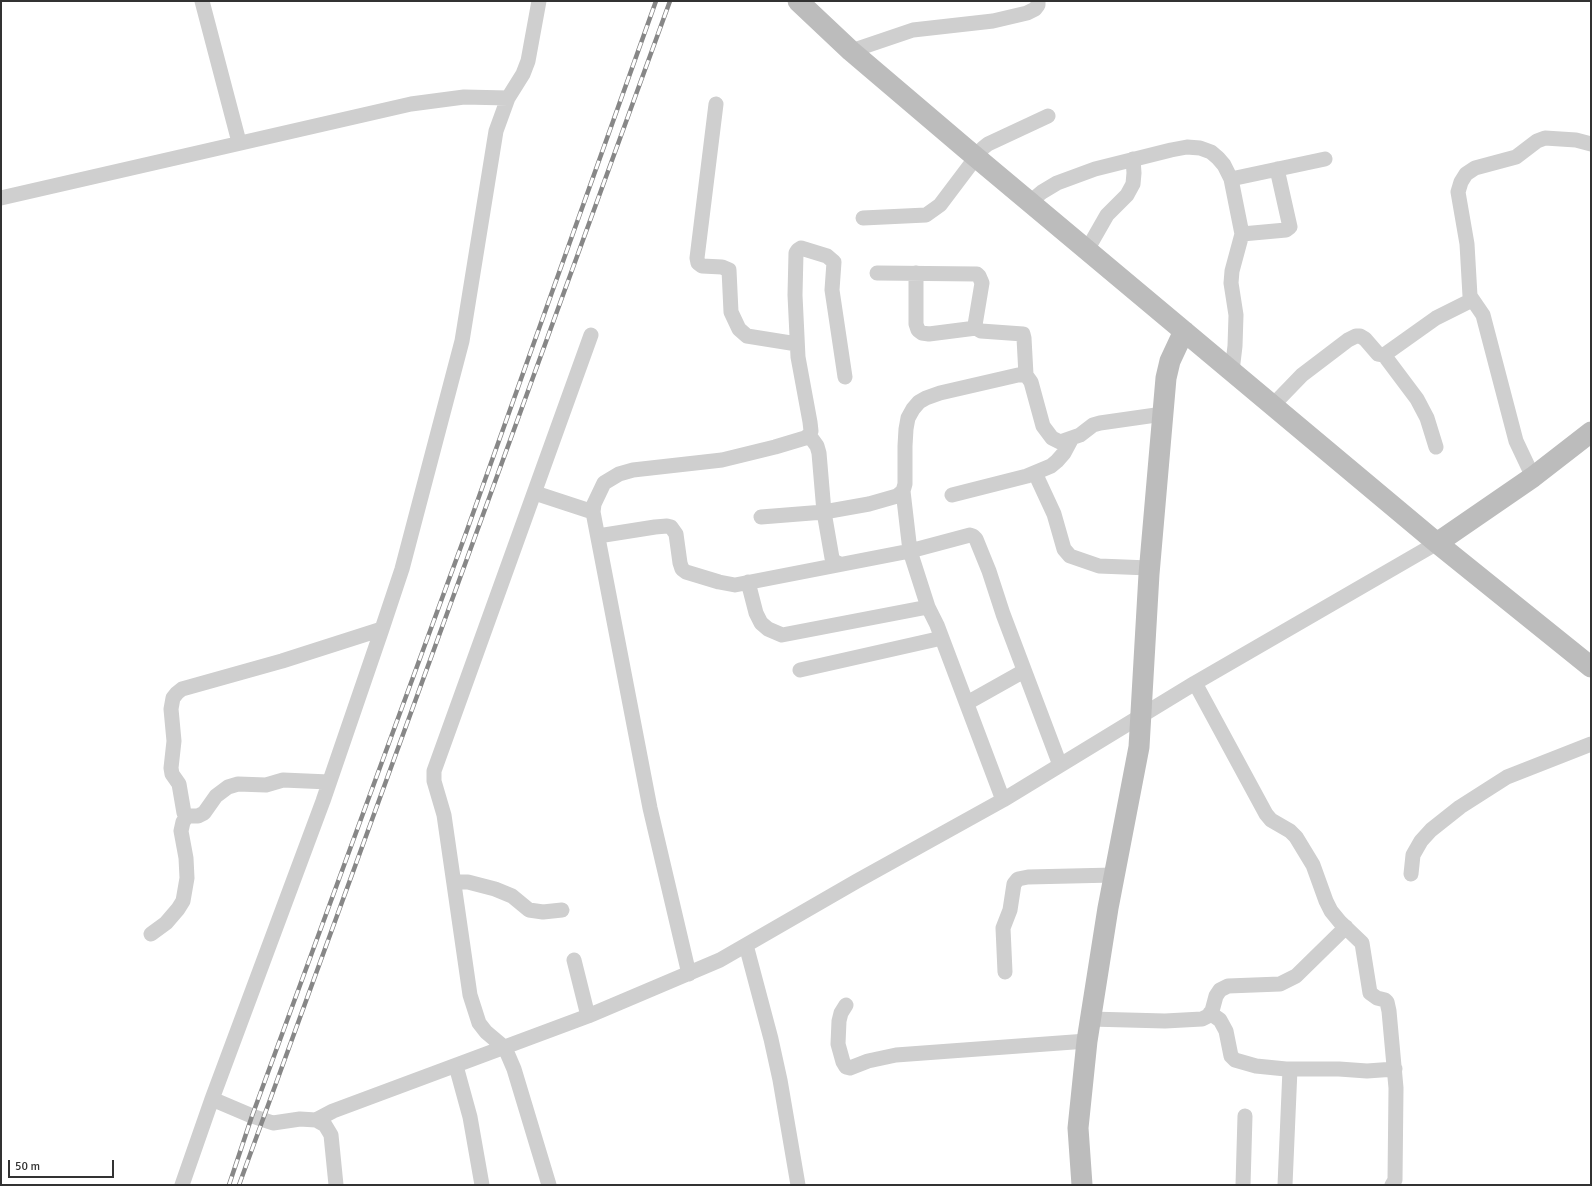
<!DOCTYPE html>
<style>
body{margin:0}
#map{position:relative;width:1592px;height:1186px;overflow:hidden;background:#fff;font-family:Signika,sans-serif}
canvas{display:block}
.frame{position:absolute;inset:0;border:2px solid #323232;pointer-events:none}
.scale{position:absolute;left:8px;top:1160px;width:106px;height:18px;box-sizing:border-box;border:2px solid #323232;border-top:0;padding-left:5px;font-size:12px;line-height:14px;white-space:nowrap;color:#323232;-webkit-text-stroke:3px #fff;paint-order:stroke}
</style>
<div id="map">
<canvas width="1592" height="1186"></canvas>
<div class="frame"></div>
<div class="scale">50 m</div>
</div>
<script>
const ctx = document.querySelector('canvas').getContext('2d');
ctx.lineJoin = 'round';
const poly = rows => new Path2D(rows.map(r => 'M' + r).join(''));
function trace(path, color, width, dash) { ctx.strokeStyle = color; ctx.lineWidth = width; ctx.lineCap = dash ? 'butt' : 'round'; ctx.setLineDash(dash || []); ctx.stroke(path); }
const street = poly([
 [202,1,239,142],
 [851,51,913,30,993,21,1027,13,1035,9,1038,5,1038,1],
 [716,104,697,258,698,263,702,266,722,267,729,270,731,312,739,329,747,336,797,344],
 [1231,179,1325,159],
 [1,198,411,104,464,97,508,98],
 [1030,202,1042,192,1057,183,1095,169,1171,150,1187,147,1200,148,1211,152,1218,158,1224,165,1231,179,1242,234,1232,271,1231,283,1236,315,1235,346,1232,371],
 [863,218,926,215,940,205,983,148,988,144,1048,116],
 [1242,234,1286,230,1290,227,1277,169],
 [1087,250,1107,215,1127,195,1133,184,1134,173,1133,159],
 [877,273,977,274,979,276,982,283,975,325,976,328,981,331,1023,334,1024,338,1026,375],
 [916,273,916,324,918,330,922,333,929,334,976,328],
 [1384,355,1417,399,1427,418,1436,447],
 [1273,405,1302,375,1348,340,1356,336,1360,336,1365,339,1378,354,1384,355,1436,318,1472,300],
 [809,435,817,446,819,453,824,512,832,558,835,562,840,564],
 [1035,473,1054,514,1064,549,1070,556,1099,566,1149,568],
 [1533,477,1516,441,1483,315,1470,296,1467,244,1458,192,1461,182,1466,174,1475,168,1516,157,1537,141,1545,138,1576,140,1591,144],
 [903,491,910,551,928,607,937,625,1003,800],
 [535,493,593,512],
 [952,495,1027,476,1051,466,1057,461,1064,453,1072,438],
 [761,517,824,512,869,504,897,496,903,491,905,484,905,446,906,429,908,418,913,409,919,402,926,398,940,393,1018,375,1026,375,1031,382,1043,426,1052,438,1060,442,1080,435,1093,425,1100,423,1163,414],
 [598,536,655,527,667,526,671,527,676,534,680,563,682,569,686,572,719,582,735,585,910,551,970,535,973,536,976,539,989,571,1003,614,1060,765],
 [748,582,756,613,761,623,768,629,782,635,928,607],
 [800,670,942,638],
 [1195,683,1266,814,1271,820,1290,831,1296,837,1313,865,1326,901,1331,911,1340,922,1362,943,1370,993,1377,998,1385,1000,1387,1002,1389,1011,1396,1088,1395,1180,1392,1185],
 [967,703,1024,671],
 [329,782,283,780,266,785,238,784,228,787,216,796,204,813,198,816,187,816,184,813,179,784,172,774,171,768,174,741,171,709,173,698,177,693,182,689,282,661,382,629],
 [1411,874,1413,855,1421,841,1431,830,1460,807,1507,777,1591,744],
 [454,882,468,882,495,889,512,896,529,910,543,912,562,910],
 [151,934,166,923,178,909,183,901,187,878,186,858,181,831,183,822,187,816],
 [746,945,771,1039,780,1080,798,1185],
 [574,960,588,1016],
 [1005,972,1003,928,1010,910,1014,884,1018,879,1028,877,1114,875],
 [689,974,650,808,593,512,594,504,604,483,619,474,633,470,722,460,775,447,805,438,809,435,811,431,810,422,798,357,795,295,796,253,798,250,801,248,827,256,834,262,832,290,845,377],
 [846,1005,841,1013,839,1021,838,1044,843,1062,846,1067,850,1068,868,1061,896,1055,1087,1041],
 [1210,1013,1220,1020,1226,1031,1231,1056,1235,1060,1256,1066,1286,1069,1339,1069,1367,1071,1395,1069],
 [1090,1019,1165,1021,1202,1019,1208,1016,1212,1011,1216,996,1220,990,1228,986,1280,984,1296,976,1346,927],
 [456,1066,470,1117,482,1185],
 [212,1099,252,1116,273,1123,300,1119,316,1120,325,1125,331,1135,336,1185],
 [316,1120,333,1111,588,1016,720,960,857,881,1003,800,1195,683,1437,543],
 [182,1185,212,1099,323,801,382,629,402,569,462,341,496,131,508,98,523,74,528,61,539,1],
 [549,1185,514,1069,505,1048,486,1032,479,1023,470,995,444,815,434,781,434,771,591,335],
 [1243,1185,1245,1116],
 [1285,1185,1290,1069]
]);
const secondary = poly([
 [798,1,851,51,965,148,1437,543,1591,667],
 [1437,543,1533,477,1591,432],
 [1082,1185,1078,1128,1087,1041,1108,908,1139,747,1149,574,1166,378,1170,361,1184,331]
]);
const rail = poly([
 [229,1185,252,1116,466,533,656,1],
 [239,1185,670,1]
]);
trace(street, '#cfcfcf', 15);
trace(secondary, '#bcbcbc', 21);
trace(rail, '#878787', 4.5);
trace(rail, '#fff', 3, [9]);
</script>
